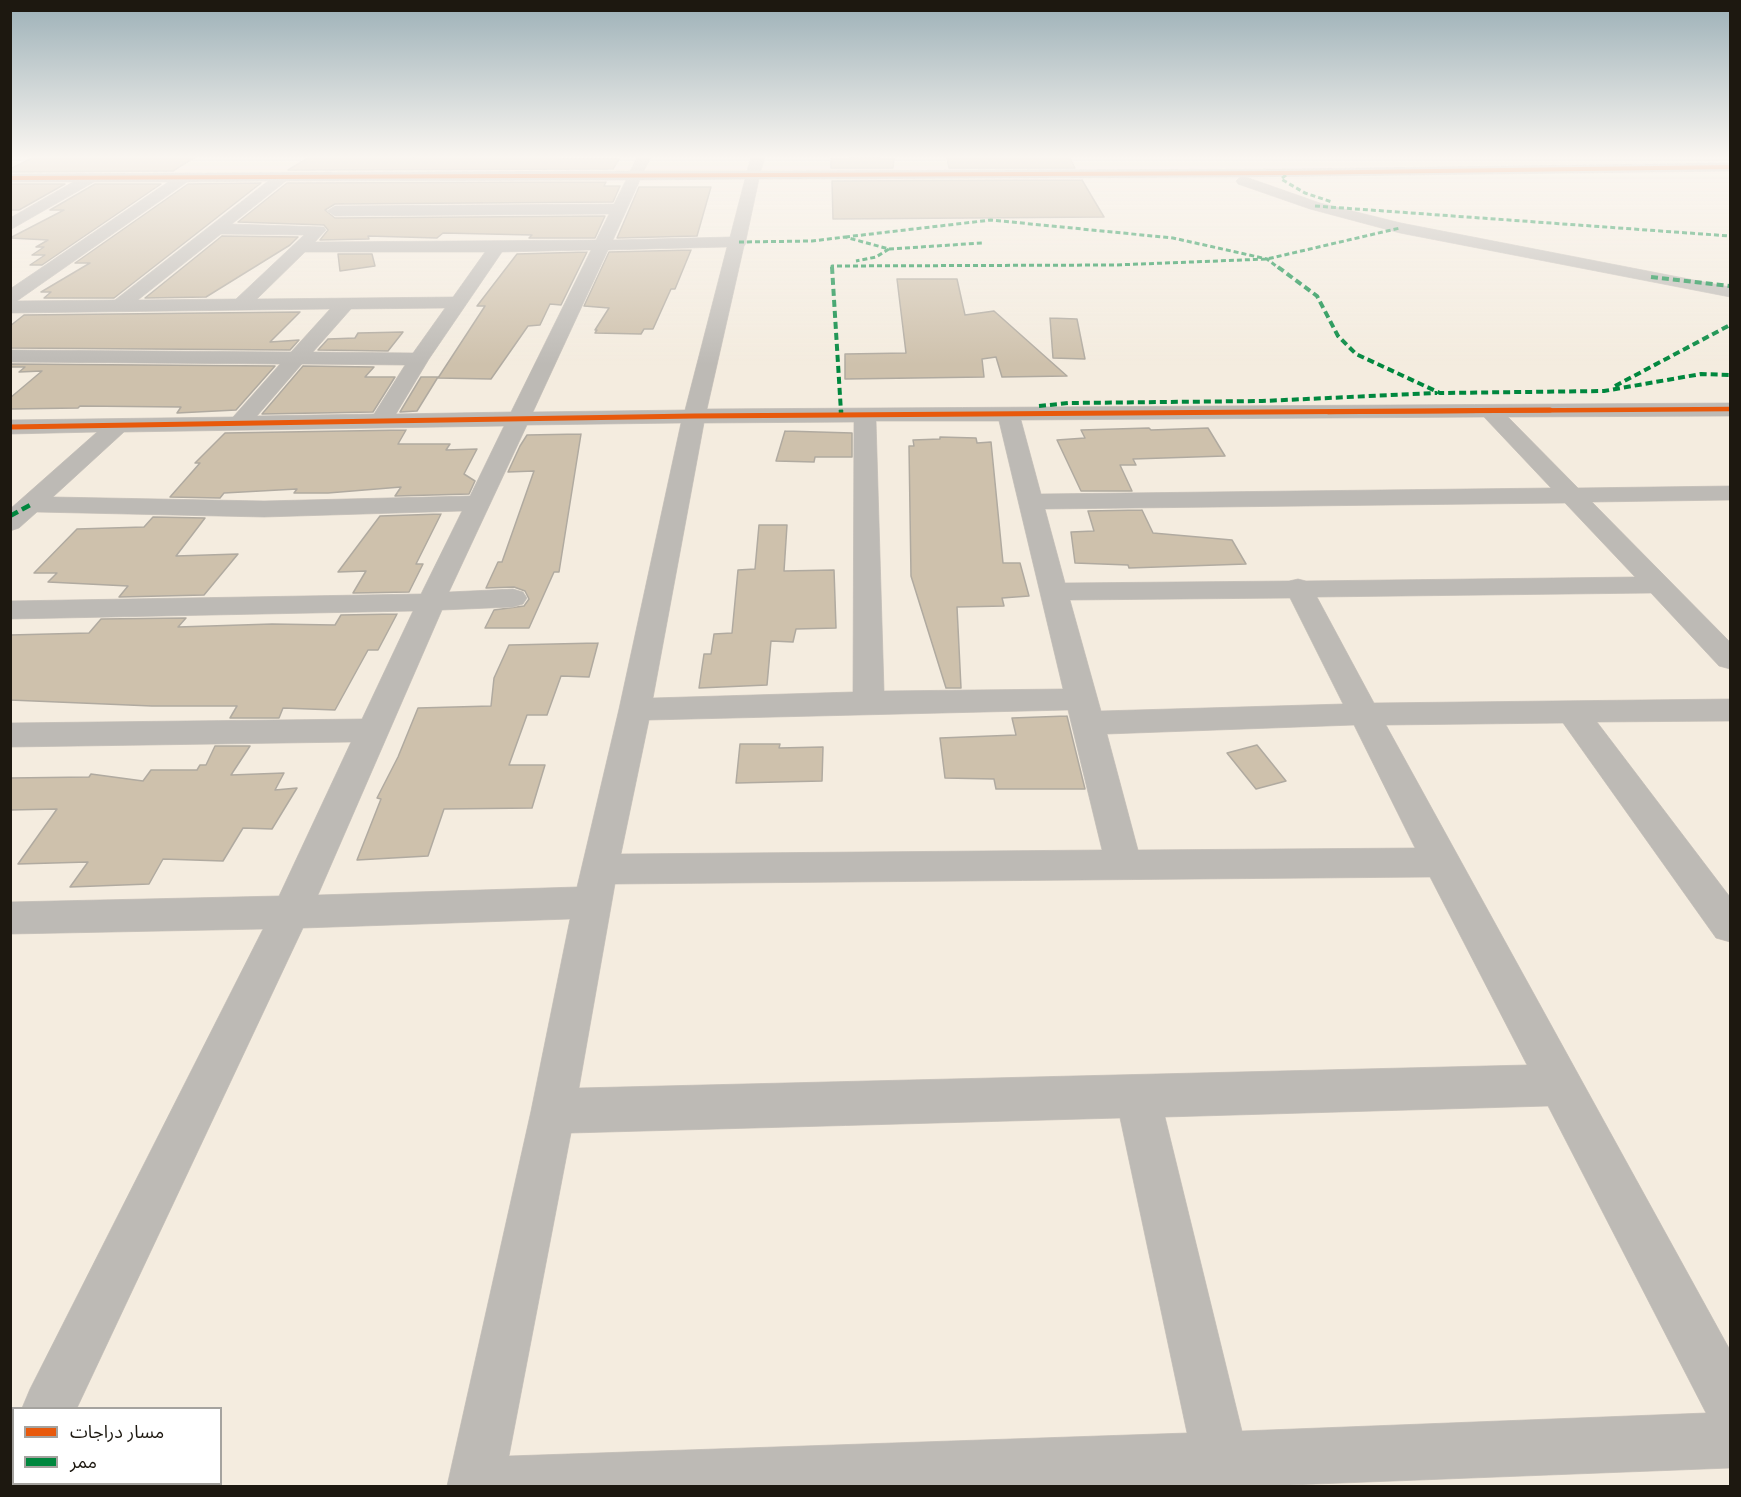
<!DOCTYPE html>
<meta charset="utf-8">
<style>
body{margin:0}
#map{position:relative;width:1741px;height:1497px;overflow:hidden;background:#f4ecdf;font-family:Poppins,"Noto Sans Arabic",sans-serif}
canvas{display:block}
.frame{position:absolute;inset:0;border:12px solid #1d1810;pointer-events:none}
.legend{position:absolute;left:12px;top:1407px;width:210px;height:78px;box-sizing:border-box;background:#fff;border:2px solid #a5a39f;margin:0;padding:8px 10px;list-style:none;font-size:18px;color:#1d1810}
.legend li{display:flex;align-items:center;gap:12px;height:30px}
.legend b{width:30px;border:2px solid #a5a39f}
</style>
<div id="map">
<canvas width="1741" height="1497"></canvas>
<div class="frame"></div>
<ul class="legend">
<li><b style="height:8px;background:#e8590c"></b>مسار دراجات</li>
<li><b style="height:8px;background:#00873e"></b>ممر</li>
</ul>
</div>
<script>
const ctx = document.querySelector('canvas').getContext('2d');
ctx.lineJoin = 'round';
function fillPath(path, color) { ctx.fillStyle = color; ctx.fill(path, 'evenodd'); }
const poly = rows => new Path2D(rows.map(r => 'M' + r).join(''));
function trace(path, color, width, dash) { ctx.strokeStyle = color; ctx.lineWidth = width; ctx.lineCap = dash ? 'butt' : 'round'; ctx.setLineDash(dash || []); ctx.stroke(path); }
const building = poly([
 [36,156,180,156,178,157,195,157,173,171,10,172,10,169,36,156],
 [311,156,417,158,443,156,559,156,559,159,619,159,613,169,288,170,311,156],
 [963,156,1069,156,1075,168,949,168,947,157,963,156],
 [831,159,866,158,894,159,893,168,831,168,831,159],
 [1082,180,1104,217,833,219,832,181,1082,180],
 [606,182,604,186,620,186,613,202,335,204,325,210,335,218,605,216,595,238,529,238,532,235,443,233,437,238,368,236,369,239,320,240,328,230,324,225,238,222,287,183,606,182],
 [261,183,114,298,44,298,51,292,41,292,90,263,75,263,188,184,261,183],
 [10,184,65,184,19,210,10,210,10,184],
 [95,184,161,184,42,265,30,265,45,255,32,255,44,247,36,247,48,240,10,238,64,210,50,210,95,184],
 [639,187,711,187,697,236,617,238,639,187],
 [222,236,298,237,290,245,206,297,145,298,222,236],
 [691,250,675,289,671,289,653,329,644,329,641,334,595,333,597,330,595,330,609,308,584,306,609,252,691,250],
 [587,252,561,305,550,304,540,325,528,326,491,379,438,378,485,306,477,306,517,254,587,252],
 [338,254,372,254,375,266,340,271,338,254],
 [897,279,957,279,965,315,994,311,1067,376,1002,377,996,357,982,359,984,377,845,379,845,354,906,353,897,279],
 [300,312,270,342,299,340,290,350,10,348,10,326,24,315,300,312],
 [1050,318,1077,319,1085,359,1053,358,1050,318],
 [403,332,388,351,318,350,328,339,355,338,358,333,403,332],
 [10,364,275,366,236,410,177,413,181,407,80,406,78,408,10,409,10,398,42,371,19,372,25,367,10,367,10,364],
 [303,366,374,367,365,377,395,377,373,412,262,414,303,366],
 [421,377,438,377,417,411,400,412,421,377],
 [1149,428,1151,430,1208,428,1225,456,1133,459,1136,465,1120,465,1132,491,1081,491,1057,440,1085,438,1081,430,1149,428],
 [406,430,398,444,450,444,446,450,477,449,464,474,475,481,469,494,395,496,401,487,328,493,294,493,297,489,224,493,220,498,170,497,200,463,195,463,225,433,406,430],
 [785,431,852,433,852,457,815,457,814,462,776,461,785,431],
 [581,434,559,572,554,572,529,628,485,628,494,610,524,606,529,599,525,591,514,587,486,588,498,562,502,562,534,471,508,472,520,446,527,435,581,434],
 [940,437,976,438,977,443,991,442,1003,563,1020,563,1029,596,1002,598,1004,606,957,607,961,688,946,688,911,576,909,446,914,446,913,440,940,439,940,437],
 [1142,510,1153,533,1232,540,1246,564,1129,568,1128,565,1075,563,1071,532,1094,531,1088,511,1142,510],
 [441,514,416,564,423,564,409,592,353,593,366,571,338,572,380,516,441,514],
 [153,517,205,518,176,556,238,554,204,595,119,597,128,586,48,582,57,573,34,573,77,529,144,527,153,517],
 [759,525,787,525,784,571,834,570,836,628,796,629,793,642,771,641,767,685,699,688,704,654,711,654,714,634,732,633,738,570,755,569,759,525],
 [397,614,378,650,368,650,335,710,283,708,279,718,230,718,237,706,152,706,10,700,10,635,89,633,101,619,186,618,178,627,272,624,335,625,341,615,397,614],
 [598,643,589,677,561,676,547,715,527,715,509,765,545,765,532,808,444,809,428,856,357,860,381,799,377,798,398,757,418,708,491,706,494,678,509,645,598,643],
 [1067,716,1085,789,996,789,994,779,945,778,940,738,1016,735,1012,718,1067,716],
 [740,744,780,744,779,748,823,747,822,781,736,783,740,744],
 [1257,745,1286,781,1256,789,1227,753,1257,745],
 [215,746,250,746,231,775,284,773,275,790,297,788,272,829,243,828,223,861,163,859,149,884,70,887,88,862,18,864,57,809,10,810,10,778,89,777,91,774,143,781,151,770,197,770,200,765,206,765,215,746]
]);
const minor = poly([
 [638,156,651,157,644,171,747,171,751,156,765,156,761,171,1288,169,1730,163,1730,171,1246,177,1320,203,1401,223,1730,287,1730,297,1400,233,1310,209,1238,184,1236,181,1240,177,759,179,746,240,747,242,744,246,707,409,1730,403,1730,416,1508,417,1578,488,1730,486,1730,500,1592,502,1730,642,1730,669,1719,666,1651,593,1317,597,1374,703,1730,699,1730,721,1597,722,1730,897,1730,942,1716,938,1563,723,1386,725,1730,1350,1730,1468,1264,1486,447,1486,531,1111,570,919,303,928,77,1408,22,1408,30,1389,263,929,10,934,10,902,279,896,351,742,10,747,10,723,362,719,413,611,10,619,10,601,421,594,462,511,264,517,37,512,19,528,10,531,10,509,97,432,10,434,10,420,233,417,280,364,10,362,10,350,291,352,330,309,10,313,10,289,168,182,94,182,10,230,10,218,73,182,10,182,10,174,630,171,638,156],
 [745,179,730,237,613,240,640,180,745,179],
 [626,180,614,204,335,206,327,211,335,216,609,214,596,240,315,242,326,230,324,227,232,224,286,181,626,180],
 [268,181,115,300,17,301,187,182,268,181],
 [221,234,304,235,236,299,138,300,221,234],
 [727,247,685,410,533,412,608,250,727,247],
 [591,250,511,412,396,414,429,359,502,252,591,250],
 [305,252,485,252,453,297,257,299,305,252],
 [445,308,413,353,313,352,351,309,445,308],
 [302,364,405,365,374,414,257,416,302,364],
 [1484,417,1551,488,1041,494,1021,420,1484,417],
 [876,421,999,421,1063,689,884,691,876,421],
 [854,422,853,692,653,698,704,423,854,422],
 [681,423,619,709,577,887,318,895,442,610,513,607,523,604,527,598,523,592,513,589,449,592,527,425,681,423],
 [504,426,470,496,264,501,53,497,124,432,504,426],
 [1565,503,1635,577,1306,581,1298,579,1289,581,1065,583,1045,509,1565,503],
 [1290,598,1343,704,1101,711,1070,600,1290,598],
 [1068,710,1102,850,621,854,649,720,1068,710],
 [1354,725,1415,848,1138,850,1107,734,1354,725],
 [1430,877,1527,1065,579,1088,615,884,1430,877],
 [1548,1106,1706,1413,1242,1431,1165,1117,1548,1106],
 [1120,1118,1187,1433,509,1456,571,1133,1120,1118],
 [14,1430,14,1484,42,1484,41,1486,10,1486,10,1431,14,1430]
]);
const quietFar2 = poly([
 [1286,175,1281,179,1305,193,1332,202],
 [1315,206,1730,236],
 [845,237,991,220,1173,238,1267,259,1280,269],
 [739,242,812,241,845,237,889,249,876,257,856,261],
 [889,249,982,243],
 [832,269,832,266,1115,265,1267,259,1400,228]
]);
const quietFar1 = poly([
 [832,267,841,412],
 [1278,267,1317,296,1338,336,1356,354,1440,393,1604,391,1701,374,1730,375],
 [1651,277,1730,286],
 [1615,386,1730,325],
 [1039,406,1069,403,1262,401,1437,393]
]);
const quiet = poly([
 [841,410,841,415],
 [10,516,32,504]
]);
const cyclewayFar2 = poly([
 [10,178,1288,173,1730,167]
]);
const cyclewayFar1 = poly([
 [1328,412,1730,409]
]);
const cycleway = poly([
 [10,427,694,416,1550,410]
]);
fillPath(building, '#cec1ac');
trace(building, '#b0aaa0', 1.5);
trace(minor, '#d0c9c0', 1);
fillPath(minor, '#bdbab5');
trace(quietFar2, '#00873e', 3, [5, 3]);
trace(quietFar1, '#00873e', 4, [7, 4]);
trace(quiet, '#00873e', 4.5, [9, 4.5]);
trace(cyclewayFar2, '#e8590c', 4);
trace(cyclewayFar1, '#e8590c', 4.5);
trace(cycleway, '#e8590c', 5);
const sky = ctx.createLinearGradient(0, 0, 0, 365);
sky.addColorStop(0, '#9cb0b7');
sky.addColorStop(0.43, '#faf6f1');
sky.addColorStop(1, '#faf6f100');
ctx.fillStyle = sky;
ctx.fillRect(0, 0, 1741, 365);
</script>
